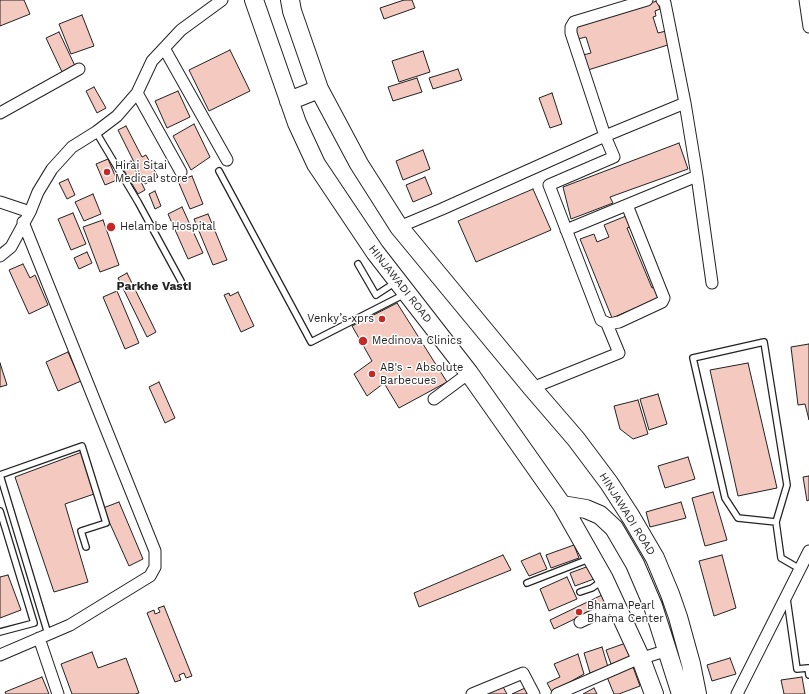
<!DOCTYPE html>
<meta charset="utf-8">
<style>
body{margin:0}
canvas{display:block;background:#fff}
</style>
<canvas width="809" height="694"></canvas>
<script>
const ctx = document.querySelector('canvas').getContext('2d');
ctx.lineJoin = 'round';
function fillPath(path, color) { ctx.fillStyle = color; ctx.fill(path, 'evenodd'); }
const poly = rows => new Path2D(rows.map(r => 'M' + r).join(''));
function trace(path, color, width, dash) { ctx.strokeStyle = color; ctx.lineWidth = width; ctx.lineCap = dash ? 'butt' : 'round'; ctx.setLineDash(dash || []); ctx.stroke(path); }
function label(font, color, halo, rows, align = 'center') {
  ctx.font = font + ' "Work Sans",sans-serif'; ctx.lineWidth = 3; ctx.setLineDash([]); ctx.textBaseline = 'middle'; ctx.strokeStyle = halo; ctx.fillStyle = color; for (const [text, x, y, turn = 0] of rows) {
    ctx.save(); ctx.translate(x, y); ctx.rotate((+turn || 0) * Math.PI / 180); ctx.textAlign = isNaN(turn) ? turn : align; if (halo) ctx.strokeText(text, 0, 0); ctx.fillText(text, 0, 0); ctx.restore();
  }
}
const building = poly([
 [0,0,24,0,30,14,0,26,0,0],
 [404,0,412,0,415,8,384,19,380,8,404,0],
 [657,1,660,9,655,11,656,16,653,17,658,33,666,31,671,44,588,70,583,55,591,53,586,37,578,39,574,27,657,1],
 [82,15,94,46,71,54,59,24,82,15],
 [59,32,76,68,63,74,46,38,59,32],
 [230,50,250,91,209,111,189,70,230,50],
 [423,51,430,72,399,82,392,61,423,51],
 [458,69,462,80,433,89,429,78,458,69],
 [417,78,422,92,393,101,388,87,417,78],
 [94,87,106,108,97,113,86,91,94,87],
 [178,91,190,117,167,128,155,101,178,91],
 [552,93,562,124,550,128,539,98,552,93],
 [194,124,210,157,191,170,173,136,194,124],
 [126,126,142,157,146,155,158,177,145,184,118,130,126,126],
 [679,143,688,169,610,197,613,203,571,219,563,187,679,143],
 [423,150,430,169,403,180,396,161,423,150],
 [108,159,117,180,105,185,96,164,108,159],
 [131,161,145,190,138,194,122,167,131,161],
 [192,176,203,204,190,209,178,181,192,176],
 [425,177,432,194,413,202,406,185,425,177],
 [68,179,75,195,67,199,59,183,68,179],
 [533,189,551,230,476,262,458,221,533,189],
 [155,191,161,206,155,209,149,194,155,191],
 [93,194,101,214,84,221,75,202,93,194],
 [182,207,203,253,188,259,168,214,182,207],
 [73,213,86,244,71,250,58,219,73,213],
 [208,214,227,260,213,265,194,219,208,214],
 [626,216,630,227,627,228,652,288,654,287,659,298,612,318,580,239,594,234,597,242,609,237,604,225,626,216],
 [103,220,119,265,100,272,83,227,103,220],
 [87,252,92,263,79,269,74,258,87,252],
 [23,264,30,278,35,275,48,305,29,314,9,270,23,264],
 [127,273,156,332,147,337,118,278,127,273],
 [117,291,139,343,125,349,103,297,117,291],
 [238,292,254,326,241,332,224,295,229,293,230,296,238,292],
 [397,303,447,382,399,408,384,383,367,396,354,374,372,361,352,326,397,303],
 [809,344,809,420,805,404,798,405,791,347,809,344],
 [68,352,81,381,58,391,46,362,68,352],
 [0,363,7,385,0,387,0,363],
 [748,363,777,488,738,496,710,370,748,363],
 [159,382,175,418,165,423,149,387,159,382],
 [658,394,667,424,649,430,640,399,658,394],
 [638,400,648,434,633,439,620,429,614,406,638,400],
 [82,452,97,493,65,504,88,582,54,592,15,477,82,452],
 [688,457,695,479,665,488,658,466,688,457],
 [809,476,809,500,807,501,803,477,809,476],
 [713,492,727,540,705,546,692,498,713,492],
 [119,502,143,559,129,566,103,508,119,502],
 [681,502,686,518,650,527,646,512,681,502],
 [574,545,579,558,551,568,546,555,574,545],
 [540,553,547,569,529,576,521,561,540,553],
 [503,555,511,570,419,607,414,593,503,555],
 [722,555,736,608,714,616,699,561,722,555],
 [589,566,594,579,575,586,570,573,589,566],
 [8,575,21,610,0,618,0,577,8,575],
 [567,577,577,599,549,611,540,589,567,577],
 [604,594,608,603,554,629,550,620,604,594],
 [164,606,192,676,186,678,184,673,179,675,181,680,175,682,147,613,154,610,155,614,160,612,158,608,164,606],
 [626,643,631,657,611,664,606,650,626,643],
 [602,647,608,667,590,673,584,653,602,647],
 [92,652,98,668,126,658,139,693,135,694,72,694,61,664,92,652],
 [578,654,584,674,552,692,547,683,560,677,554,664,578,654],
 [730,658,736,674,712,681,707,665,730,658],
 [633,667,640,686,619,694,614,694,607,677,633,667],
 [42,677,49,694,6,694,5,692,42,677],
 [802,677,805,694,784,694,781,680,802,677],
 [502,685,507,694,483,694,502,685],
 [525,688,528,694,512,694,525,688],
 [594,688,597,694,583,694,594,688]
]);
const service = poly([
 [96,132,138,202,181,281],
 [219,171,311,342,405,294],
 [358,264,376,295,396,282],
 [0,475,82,446,106,523,81,531,86,547],
 [0,475,48,634],
 [0,511,34,623,0,632],
 [776,522,738,518,725,498,693,358,764,342,787,485,776,522,781,558,800,569],
 [527,583,589,559],
 [580,592,592,588,602,581],
 [787,599,797,669,808,668,809,675]
]);
const minor = poly([
 [805,0,809,27],
 [164,48,227,160],
 [137,93,181,172],
 [685,103,697,176,712,283],
 [0,113,79,69],
 [0,202,30,212],
 [627,205,664,298,662,302,619,322,609,324,601,320,549,185,614,157,605,136,571,33,571,27,574,22,647,0],
 [399,227,442,209,605,136,685,103,665,3,662,0],
 [566,230,697,176],
 [0,256,11,247,30,212,38,192,52,169,72,147,96,132,117,116,137,93,152,61,181,30,222,0],
 [532,388,619,353,607,324],
 [434,399,469,373],
 [580,622,616,605],
 [39,638,58,694],
 [0,655,70,625,150,576,155,567,155,551,23,222],
 [472,694,523,673,534,694],
 [557,694,633,661,668,650],
 [737,694,809,551]
]);
const primary = poly([
 [254,0,297,123,316,164,375,252,469,373,562,505,604,579,616,605,641,659,654,694],
 [290,0,292,11,319,89,359,164,399,227,532,388,576,439,609,483,631,517,655,558,670,594,678,617,691,664,697,694],
 [289,101,319,89],
 [562,505,586,509,600,515,614,528,635,564,653,606,681,694]
]);
const markers = [
 [107,172,4,"#c62828"],
 [111,227,5,"#c62828"],
 [382,319,4,"#c62828"],
 [363,341,5,"#c62828"],
 [372,374,4,"#c62828"],
 [579,612,4,"#c62828"]
];
const poiNames = [
 ["Hirai Sitai",115,166],
 ["Medical store",115,179],
 ["Helambe Hospital",120,227],
 ["Venky’s xprs",374,319,"right"],
 ["Medinova Clinics",372,341],
 ["AB's - Absolute",380,368],
 ["Barbecues",380,381],
 ["Bhama Pearl",587,606],
 ["Bhama Center",587,619]
];
const streetNames = [
 ["HINJAWADI ROAD",400,284,52],
 ["HINJAWADI ROAD",627,514,58]
];
const neighbourhoodNames = [
 ["Parkhe Vasti",154,286]
];
fillPath(building, '#f3c9c0');
trace(building, '#222', 1);
trace(service, '#222', 8);
trace(minor, '#222', 13);
trace(primary, '#222', 20);
trace(service, '#fff', 5.5);
trace(minor, '#fff', 11);
trace(primary, '#fff', 18);
for (const [x, y, r, color] of markers) { const dot = new Path2D(); dot.arc(x, y, r, 0, 2 * Math.PI); ctx.fillStyle = color; ctx.fill(dot); trace(dot, '#fff', 1.5); }
label('11px', '#222', '#fff', poiNames, 'left');
label('11px', '#222', '#fff', streetNames);
label('bold 12px', '#222', '#fff', neighbourhoodNames);
</script>
